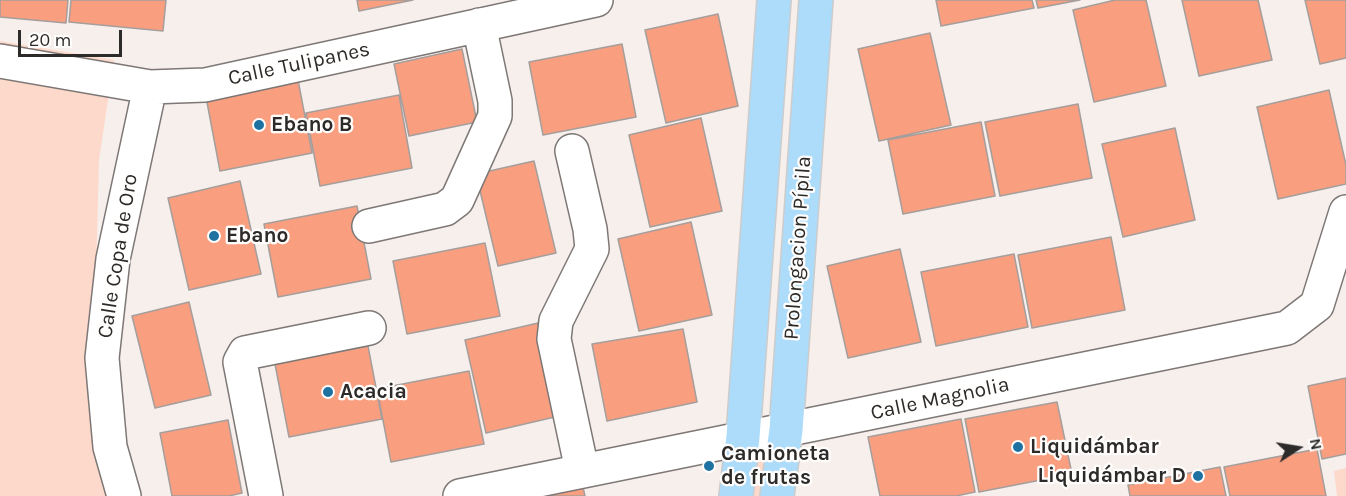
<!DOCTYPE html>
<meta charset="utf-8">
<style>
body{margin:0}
#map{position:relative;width:1346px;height:496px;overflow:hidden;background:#f6efec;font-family:Karla,sans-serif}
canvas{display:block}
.north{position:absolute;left:1268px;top:418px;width:60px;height:60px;-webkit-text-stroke:4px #fffefd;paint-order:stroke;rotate:78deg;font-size:16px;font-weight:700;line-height:24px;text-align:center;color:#2d2b2a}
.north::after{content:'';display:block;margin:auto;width:21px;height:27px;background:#2d2b2a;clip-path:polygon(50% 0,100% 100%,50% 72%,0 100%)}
.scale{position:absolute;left:18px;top:30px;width:104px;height:27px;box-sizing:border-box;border:3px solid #2d2b2a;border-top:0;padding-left:8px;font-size:18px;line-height:21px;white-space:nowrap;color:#2d2b2a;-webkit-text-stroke:4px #fffefd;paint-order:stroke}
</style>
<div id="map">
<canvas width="1346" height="496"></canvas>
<div class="north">N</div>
<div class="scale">20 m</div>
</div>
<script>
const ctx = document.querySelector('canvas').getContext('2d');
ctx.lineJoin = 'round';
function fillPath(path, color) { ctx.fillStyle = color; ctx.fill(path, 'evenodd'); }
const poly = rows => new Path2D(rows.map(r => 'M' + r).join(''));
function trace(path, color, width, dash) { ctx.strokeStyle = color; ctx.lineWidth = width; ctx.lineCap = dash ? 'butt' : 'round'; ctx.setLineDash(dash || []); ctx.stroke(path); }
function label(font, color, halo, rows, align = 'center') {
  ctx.font = font + ' Karla,sans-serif'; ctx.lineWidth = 4.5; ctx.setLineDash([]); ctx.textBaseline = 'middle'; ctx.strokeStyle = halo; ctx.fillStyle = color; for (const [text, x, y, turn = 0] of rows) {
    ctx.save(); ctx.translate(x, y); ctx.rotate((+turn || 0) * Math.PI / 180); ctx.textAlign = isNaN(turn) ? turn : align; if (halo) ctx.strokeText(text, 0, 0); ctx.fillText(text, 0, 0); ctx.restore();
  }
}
const green = poly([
 [0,41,114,60,99,160,94,353,117,496,0,496],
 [777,459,775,496,754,496,757,461],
 [1346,468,1346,496,1337,496,1334,471]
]);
const building = poly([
 [0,0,68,0,66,23,0,17,0,0],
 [71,0,166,0,163,31,69,22,71,0],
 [357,0,413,0,359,11,357,0],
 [936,0,1032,0,1034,8,941,26,936,0],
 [1036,0,1080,0,1038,8,1036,0],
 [1115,0,1146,0,1166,86,1094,102,1073,10,1115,0],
 [1182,0,1258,0,1272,60,1199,76,1182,0],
 [1305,0,1346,0,1346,58,1320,64,1305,0],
 [718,14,738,106,666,123,645,30,718,14],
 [930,33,951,125,879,141,858,49,930,33],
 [622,44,636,117,543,135,529,62,622,44],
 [462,49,477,122,409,136,394,64,462,49],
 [298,80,312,153,220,171,206,97,298,80],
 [1329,90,1346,165,1346,184,1278,199,1257,107,1329,90],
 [399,95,412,168,320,186,306,113,399,95],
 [1078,104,1092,178,1000,196,985,122,1078,104],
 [701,118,722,211,650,227,629,135,701,118],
 [981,122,995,196,903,214,888,140,981,122],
 [1175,128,1195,220,1123,237,1102,144,1175,128],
 [534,161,556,253,498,266,476,174,534,161],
 [240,181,261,274,189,290,168,198,240,181],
 [357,206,371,279,278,297,264,224,357,206],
 [691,222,712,315,639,331,618,239,691,222],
 [1111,237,1125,310,1032,328,1018,255,1111,237],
 [485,243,500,316,407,334,393,261,485,243],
 [900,249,921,342,848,358,827,266,900,249],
 [1014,254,1028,327,936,346,921,272,1014,254],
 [189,302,211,395,155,408,132,316,189,302],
 [538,323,559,416,486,433,465,340,538,323],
 [683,329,697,402,607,421,592,344,683,329],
 [368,346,382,419,289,437,275,364,368,346],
 [469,371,484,444,391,462,377,389,469,371],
 [1346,378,1346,454,1322,459,1308,386,1346,378],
 [1057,402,1072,474,979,492,965,419,1057,402],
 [961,419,975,492,956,496,880,496,868,437,961,419],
 [228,420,242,493,229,496,172,496,160,433,228,420],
 [1317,449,1326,496,1230,496,1224,467,1317,449],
 [1220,467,1226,496,1130,496,1128,485,1220,467],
 [582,483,585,496,516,496,582,483]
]);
const minor = poly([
 [0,61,150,87,205,85,596,0],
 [572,151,590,229,592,249,556,321,554,339,582,470],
 [369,226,445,209,457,200,495,116,495,101,479,25],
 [124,496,110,447,102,358,113,259,150,87],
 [266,496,240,362,245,353,369,328],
 [460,496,1287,328,1317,305,1346,212]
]);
const major = poly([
 [736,496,743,437,774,0],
 [777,496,786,430,816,0]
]);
const markers = [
 [259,125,6,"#1d72a2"],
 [214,236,6,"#1d72a2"],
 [328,392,6,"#1d72a2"],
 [1018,447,6,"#1d72a2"],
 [709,466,6,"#1d72a2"],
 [1198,476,6,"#1d72a2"]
];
const streetNames = [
 ["Calle Tulipanes",299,64,-12],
 ["Prolongacion Pípila",798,248,-86],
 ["Calle Copa de Oro",118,256,-81],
 ["Calle Magnolia",940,399,-12]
];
const poiNames = [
 ["Ebano B",271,125],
 ["Ebano",226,236],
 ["Acacia",340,392],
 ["Liquidámbar",1030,447],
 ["Camioneta",721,454],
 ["de frutas",721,478],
 ["Liquidámbar D",1186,476,"right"]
];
fillPath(green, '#fdd9cc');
fillPath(building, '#f99f7f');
trace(building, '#a59e9c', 1.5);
trace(minor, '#7d7775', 36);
trace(major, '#cdcccc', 36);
trace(minor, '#fff', 33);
trace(major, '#addbfa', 33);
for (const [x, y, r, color] of markers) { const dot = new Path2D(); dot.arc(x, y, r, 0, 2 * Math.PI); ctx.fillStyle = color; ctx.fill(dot); trace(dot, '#fffefd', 2); }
label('21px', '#2d2b2a', '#fffefd', streetNames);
label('bold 21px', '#2d2b2a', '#fffefd', poiNames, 'left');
</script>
